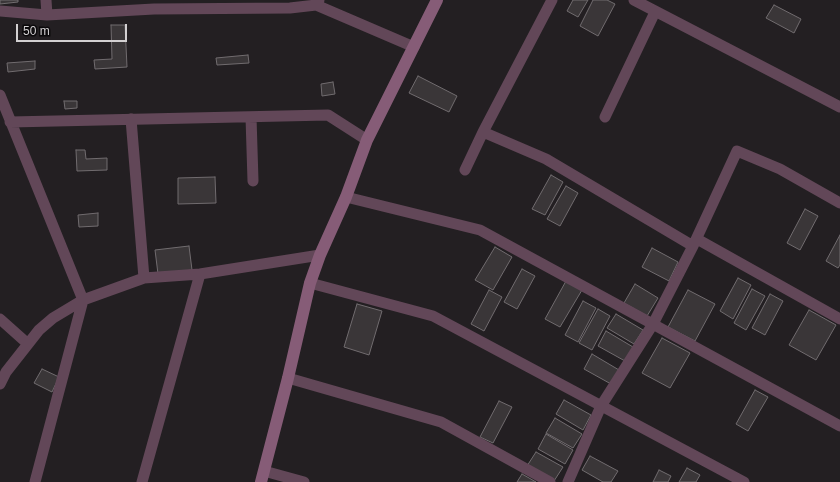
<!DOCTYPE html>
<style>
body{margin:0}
#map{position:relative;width:840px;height:482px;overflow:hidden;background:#231f22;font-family:Arial,sans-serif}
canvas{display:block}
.scale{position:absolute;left:16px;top:24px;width:111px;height:18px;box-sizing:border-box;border:2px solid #d3d0d2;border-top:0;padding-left:5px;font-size:12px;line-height:14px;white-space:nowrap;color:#d3d0d2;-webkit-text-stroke:3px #0b090b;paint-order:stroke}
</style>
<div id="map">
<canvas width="840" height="482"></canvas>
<div class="scale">50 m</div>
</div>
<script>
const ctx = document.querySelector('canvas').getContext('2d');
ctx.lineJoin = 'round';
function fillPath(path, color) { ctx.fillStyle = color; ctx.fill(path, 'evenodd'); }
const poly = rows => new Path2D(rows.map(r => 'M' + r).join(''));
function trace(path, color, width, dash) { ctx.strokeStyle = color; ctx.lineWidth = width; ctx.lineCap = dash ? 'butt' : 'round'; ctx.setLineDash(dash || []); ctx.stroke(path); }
const building = poly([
 [0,0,18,0,18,2,0,4,0,0],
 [573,0,588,0,578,17,567,11,573,0],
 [593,0,607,0,615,4,598,36,580,26,593,0],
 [774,5,801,19,794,33,766,18,774,5],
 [111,25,125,25,127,67,95,69,94,60,112,59,111,25],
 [248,55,249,63,217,65,216,58,248,55],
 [35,61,35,69,8,72,7,63,35,61],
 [418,76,457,96,449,112,409,93,418,76],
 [333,82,335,94,322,96,321,84,333,82],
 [64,101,77,101,77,108,65,109,64,101],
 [76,150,85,150,86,159,107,158,107,170,77,171,76,150],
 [551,175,563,182,545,215,532,209,551,175],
 [215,177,216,203,178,204,178,178,215,177],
 [566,186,578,193,560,226,547,219,566,186],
 [805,209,818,216,800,250,787,243,805,209],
 [98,213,98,226,79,227,78,215,98,213],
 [840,235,840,265,838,268,826,261,840,235],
 [189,246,192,270,158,274,155,250,189,246],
 [495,247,512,257,493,290,475,280,495,247],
 [652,248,678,262,669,281,642,267,652,248],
 [522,269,535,276,517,309,504,302,522,269],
 [738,278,751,285,733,319,720,311,738,278],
 [566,281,582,290,560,327,545,319,566,281],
 [635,284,658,298,647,316,624,303,635,284],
 [752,289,765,296,746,330,734,323,752,289],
 [489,290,502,297,484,331,471,324,489,290],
 [688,290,715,304,695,341,668,327,688,290],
 [770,294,783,301,765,335,752,328,770,294],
 [583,301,596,308,578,342,565,335,583,301],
 [357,304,382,311,369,355,344,347,357,304],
 [598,309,610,316,592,350,579,343,598,309],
 [809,310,836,325,816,360,789,345,809,310],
 [616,314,643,330,634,344,607,328,616,314],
 [606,331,633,347,625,361,598,346,606,331],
 [662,338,690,353,670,388,642,373,662,338],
 [592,354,619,370,611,384,584,369,592,354],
 [42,369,59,377,52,392,34,383,42,369],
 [755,390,768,397,748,431,736,424,755,390],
 [564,400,591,415,583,430,556,414,564,400],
 [499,401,512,407,493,443,480,437,499,401],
 [555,418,582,434,573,448,546,433,555,418],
 [546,434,573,450,565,464,538,449,546,434],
 [536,452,563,467,554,481,527,466,536,452],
 [590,456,618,471,611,482,603,482,582,470,590,456],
 [687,468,700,475,696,482,679,482,687,468],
 [659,470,671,476,668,482,653,482,659,470],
 [522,474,536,482,517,482,522,474]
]);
const street = poly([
 [46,0,47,15],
 [634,0,840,107],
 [316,5,414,47],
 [0,11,47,15,154,9,290,8,316,5,319,0],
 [0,95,83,300,35,482],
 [251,117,253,181],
 [605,117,655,12],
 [131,119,144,278],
 [10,122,328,115,367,140],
 [483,132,546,159,693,246,653,324,601,406,568,482],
 [465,170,483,132,552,0],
 [346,197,480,230,840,426],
 [697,239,840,319],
 [693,246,737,151,780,169,840,203],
 [310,283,433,316,744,482],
 [0,319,28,344],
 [288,378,441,422,550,482],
 [0,384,6,372,39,330,53,318,83,300,144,278,200,274,320,255],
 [264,471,304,482],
 [142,482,200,274]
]);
const secondary = poly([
 [261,482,288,378,310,283,320,255,346,197,367,140,437,0]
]);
fillPath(building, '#3a3638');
trace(building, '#716c6f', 1);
trace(street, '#624758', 11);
trace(secondary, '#865c77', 12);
</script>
